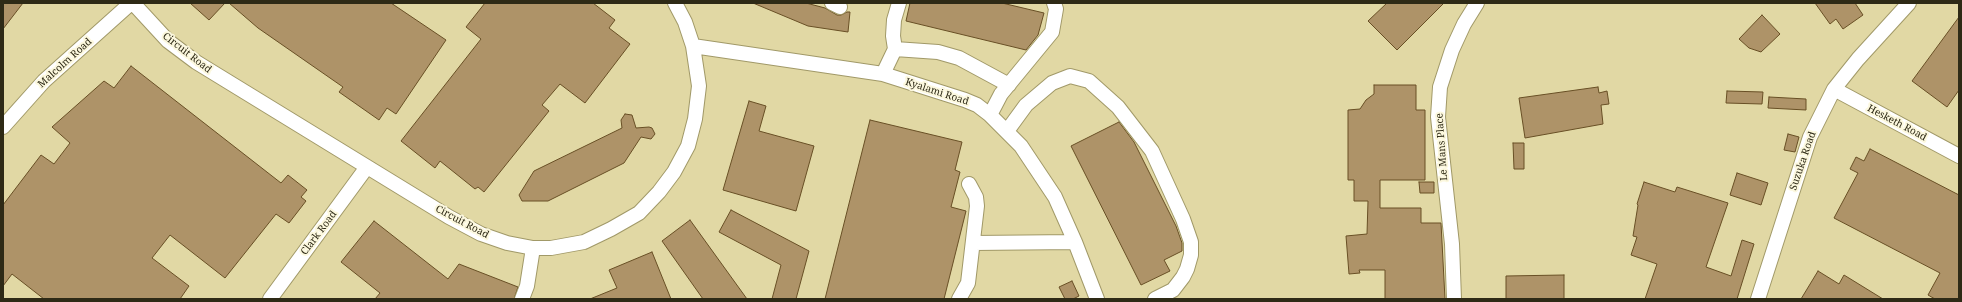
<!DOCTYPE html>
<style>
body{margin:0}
#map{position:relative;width:1962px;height:302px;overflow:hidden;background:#e1d8a4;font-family:"Noto Serif",serif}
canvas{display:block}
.frame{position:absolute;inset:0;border:4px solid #2e2a16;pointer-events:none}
</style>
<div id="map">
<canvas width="1962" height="302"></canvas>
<div class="frame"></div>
</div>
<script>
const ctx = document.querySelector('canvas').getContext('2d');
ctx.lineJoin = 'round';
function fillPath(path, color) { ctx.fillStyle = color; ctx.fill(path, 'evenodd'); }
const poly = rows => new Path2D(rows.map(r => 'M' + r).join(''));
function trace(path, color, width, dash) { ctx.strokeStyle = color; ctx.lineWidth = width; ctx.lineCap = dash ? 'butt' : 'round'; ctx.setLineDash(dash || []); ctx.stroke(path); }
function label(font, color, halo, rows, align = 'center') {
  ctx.font = font + ' "Noto Serif",serif'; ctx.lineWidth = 4; ctx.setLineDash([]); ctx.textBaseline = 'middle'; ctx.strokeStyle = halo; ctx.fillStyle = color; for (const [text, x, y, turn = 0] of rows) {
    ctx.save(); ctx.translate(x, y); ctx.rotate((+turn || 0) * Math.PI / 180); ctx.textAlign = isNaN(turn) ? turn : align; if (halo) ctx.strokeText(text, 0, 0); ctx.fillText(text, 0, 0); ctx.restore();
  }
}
const building = poly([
 [3,3,23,3,3,29,3,3],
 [190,3,225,3,209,20,190,3],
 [229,3,391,3,446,40,396,114,387,108,379,120,339,92,343,87,258,28,229,3],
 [485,3,593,3,615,20,609,28,630,44,585,103,560,84,542,105,549,111,484,192,478,187,475,189,440,161,435,168,401,141,481,39,466,27,485,3],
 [753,3,806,3,825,8,837,15,841,15,847,12,850,12,848,32,808,26,753,3],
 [910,3,1002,3,1044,13,1038,35,1026,50,906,21,910,3],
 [1387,3,1444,3,1397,50,1368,21,1387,3],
 [1815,3,1855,3,1863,15,1843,29,1836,19,1830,24,1815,3],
 [1762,15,1780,34,1761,52,1749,48,1739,39,1762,15],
 [1959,17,1959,90,1947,107,1912,81,1959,17],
 [131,66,281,183,288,175,307,190,301,197,306,201,289,223,276,214,225,278,170,235,152,258,189,286,180,299,44,299,12,274,3,286,3,205,41,155,54,164,70,143,52,127,104,81,114,88,131,66],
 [1374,85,1416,85,1416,110,1425,110,1425,180,1380,180,1380,208,1421,208,1421,223,1441,223,1445,299,1385,299,1385,270,1359,270,1360,273,1349,274,1346,236,1367,234,1368,201,1354,201,1354,180,1348,180,1348,110,1360,109,1366,100,1374,94,1374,85],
 [1598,87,1599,93,1607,91,1609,104,1601,105,1603,124,1525,138,1519,98,1598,87],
 [1727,91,1763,92,1762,104,1726,103,1727,91],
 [1769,97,1806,99,1806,110,1768,108,1769,97],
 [749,101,766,106,759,131,814,146,796,211,723,190,749,101],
 [625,114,632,115,636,128,649,127,652,128,655,134,651,139,641,137,624,163,548,201,522,201,519,195,534,171,622,128,621,120,625,114],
 [870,120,962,142,955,170,960,172,951,207,966,211,944,299,825,299,870,120],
 [1119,122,1134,142,1176,226,1182,243,1182,251,1164,260,1170,271,1141,285,1071,146,1119,122],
 [1788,134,1799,137,1795,152,1784,150,1788,134],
 [1513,143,1524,143,1524,169,1514,169,1513,143],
 [1870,149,1959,195,1959,299,1935,299,1928,295,1940,273,1834,218,1858,173,1850,169,1856,157,1864,161,1870,149],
 [1737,173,1768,183,1761,205,1730,195,1737,173],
 [1419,182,1434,182,1434,193,1420,193,1419,182],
 [1644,182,1675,192,1677,187,1728,203,1706,267,1731,276,1742,240,1754,244,1737,299,1645,299,1657,264,1631,255,1637,237,1633,236,1638,205,1637,204,1644,182],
 [731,210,809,251,796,299,772,299,781,265,719,232,731,210],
 [690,220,747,299,703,299,662,241,690,220],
 [374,221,448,279,459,264,518,287,514,299,375,299,380,293,341,262,374,221],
 [652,252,671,299,590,299,617,288,609,270,652,252],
 [1818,271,1839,284,1844,275,1883,299,1801,299,1818,271],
 [1564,275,1564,299,1506,299,1506,276,1564,275],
 [1072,281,1079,296,1073,299,1065,299,1059,287,1072,281]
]);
const minor = poly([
 [133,3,168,41,196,62,449,217,481,234,507,243,533,248,551,248,584,242,611,229,639,213,659,192,674,172,688,146,695,119,699,86,693,46,685,22,675,3],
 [832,3,840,7],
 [693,46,883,74,965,100,977,105,990,115,1021,146,1055,197,1075,242,1097,299],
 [895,49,938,52,959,58,1009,85],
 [883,74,895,49,893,36,894,20,899,3],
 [1834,89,1959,156],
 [990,115,1001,94,1052,32,1056,9,1054,3],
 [3,127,44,81,131,3],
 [1007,131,1026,105,1052,83,1070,76,1089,81,1118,107,1152,151,1183,219,1191,242,1191,255,1187,269,1183,277,1173,290,1155,299],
 [973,243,1075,242],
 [270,299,367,167],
 [522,299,527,286,533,248],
 [959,299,968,283,977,206,976,197,969,184],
 [1454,299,1452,244,1438,117,1440,87,1452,50,1464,24,1477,3],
 [1758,299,1810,137,1834,89,1858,59,1909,3]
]);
const streetNames = [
 ["Circuit Road",187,53,38],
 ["Malcolm Road",65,63,-42],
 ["Kyalami Road",937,92,18],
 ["Hesketh Road",1897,123,28],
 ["Le Mans Place",1442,147,-94],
 ["Suzuka Road",1803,161,-71],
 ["Circuit Road",462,222,28],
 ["Clark Road",319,233,-53]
];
fillPath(building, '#ae9368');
trace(building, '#684f25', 1);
trace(minor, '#a19968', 16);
trace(minor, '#fff', 14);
label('10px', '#2e2a16', '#fcf8de', streetNames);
</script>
